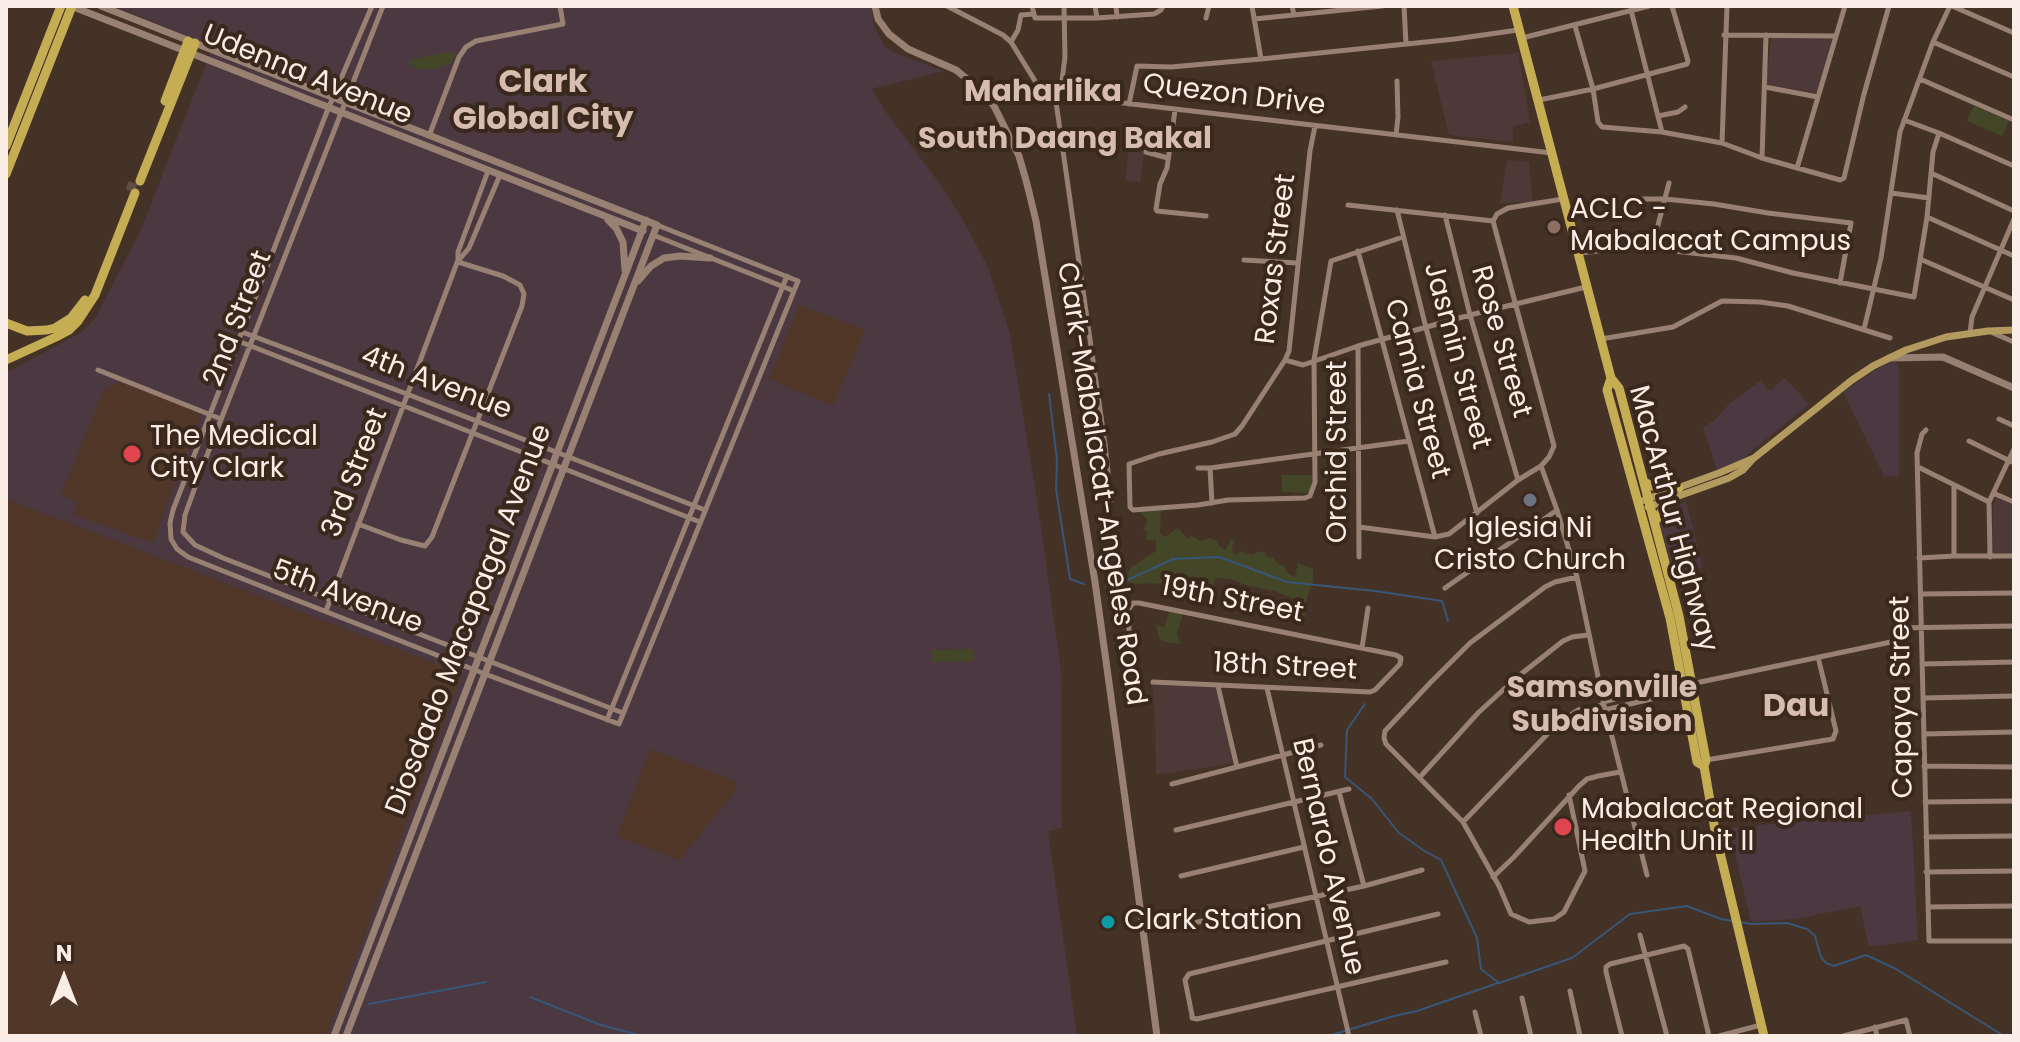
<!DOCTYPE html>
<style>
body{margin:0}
#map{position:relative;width:2020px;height:1042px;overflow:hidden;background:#453226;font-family:Poppins,sans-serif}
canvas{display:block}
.frame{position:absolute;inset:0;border:8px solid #faede5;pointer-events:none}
.north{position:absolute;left:24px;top:938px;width:80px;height:80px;-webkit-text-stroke:6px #3b281d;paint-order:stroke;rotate:0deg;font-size:22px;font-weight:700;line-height:32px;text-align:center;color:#faede5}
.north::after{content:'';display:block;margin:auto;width:28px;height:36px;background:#faede5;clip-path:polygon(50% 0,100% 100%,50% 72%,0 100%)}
</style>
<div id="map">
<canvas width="2020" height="1042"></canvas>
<div class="frame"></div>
<div class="north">N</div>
</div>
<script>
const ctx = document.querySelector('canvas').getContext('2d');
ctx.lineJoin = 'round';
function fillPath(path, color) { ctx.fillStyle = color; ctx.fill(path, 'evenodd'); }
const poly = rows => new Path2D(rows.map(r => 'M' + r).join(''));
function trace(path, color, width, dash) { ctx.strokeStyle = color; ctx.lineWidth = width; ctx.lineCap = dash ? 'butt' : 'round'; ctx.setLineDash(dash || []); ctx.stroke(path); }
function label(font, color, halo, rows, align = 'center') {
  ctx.font = font + ' Poppins,sans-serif'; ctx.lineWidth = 8; ctx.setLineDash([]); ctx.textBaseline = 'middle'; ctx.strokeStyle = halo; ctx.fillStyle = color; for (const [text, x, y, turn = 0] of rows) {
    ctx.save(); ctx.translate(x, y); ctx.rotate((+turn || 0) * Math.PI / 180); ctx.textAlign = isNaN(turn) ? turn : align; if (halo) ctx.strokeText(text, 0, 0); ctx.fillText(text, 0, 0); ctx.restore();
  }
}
const commercial = poly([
 [114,6,871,6,874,26,884,46,897,54,944,71,871,89,886,112,940,184,963,220,987,265,1010,334,1040,520,1061,671,1062,828,1048,831,1077,1036,326,1036,462,674,6,499,6,373,82,332,96,317,141,229,213,46],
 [1894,360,1899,368,1899,476,1884,476,1843,392,1875,370],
 [1785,378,1809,404,1742,459,1717,470,1703,427,1715,420,1729,404,1760,381,1770,391],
 [1686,502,1703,567,1673,574,1660,524,1670,507],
 [1701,576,1705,597,1683,602,1679,580],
 [1911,811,1918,940,1869,947,1860,906,1796,919,1751,922,1729,828]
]);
const built = poly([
 [799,305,865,330,833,406,769,379],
 [122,382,201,413,153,543,74,515,78,502,61,495,104,389],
 [6,499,462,674,326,1036,6,1036],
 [650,749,733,780,737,787,735,792,679,860,617,836]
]);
const education = poly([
 [1771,38,1833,38,1820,94,1766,84],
 [1518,53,1530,122,1513,126,1513,142,1449,135,1431,61],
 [1131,128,1148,131,1140,182,1125,180],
 [1507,160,1529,162,1533,202,1500,203],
 [1997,497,2014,505,2014,555,1992,555,1993,505],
 [1152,683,1221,688,1224,719,1236,763,1156,775,1155,719]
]);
const green = poly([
 [456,52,451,64,433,69,419,69,408,64,411,60,418,58,443,53],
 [1974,106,2009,121,2002,136,1967,121],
 [1282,475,1312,475,1311,493,1282,492],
 [1161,509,1160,533,1165,537,1178,528,1188,539,1191,535,1200,541,1209,538,1216,540,1220,547,1226,550,1231,538,1235,542,1232,546,1233,553,1236,555,1241,551,1252,555,1260,551,1265,553,1267,557,1273,558,1278,564,1285,566,1286,572,1295,577,1298,563,1313,569,1313,581,1307,597,1305,622,1290,607,1296,602,1295,599,1274,591,1246,585,1230,579,1215,578,1213,590,1203,585,1202,577,1167,583,1137,584,1125,581,1130,568,1156,551,1156,540,1146,540,1148,532,1143,529,1147,523,1147,519,1140,512],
 [1169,612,1183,613,1177,634,1181,644,1164,642,1159,638,1156,624,1164,628],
 [973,649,973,661,932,662,932,650]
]);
const stream = poly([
 [1049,394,1057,460,1056,489,1070,579,1084,584],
 [1106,586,1112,587,1173,559,1219,557,1287,582,1375,591,1442,601,1448,621],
 [1365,704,1347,730,1345,777,1372,799,1399,833,1423,850,1441,860,1477,938,1481,969,1499,983,1572,958,1630,914,1687,906,1721,919,1733,921],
 [1740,922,1751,924,1787,923,1807,929,1815,936,1821,957,1826,963,1834,966,1866,955,1896,969,2004,1036],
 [530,997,601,1025,642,1036],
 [369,1004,486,982],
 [1328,1036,1394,1016,1417,1011,1498,983]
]);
const highwayTunnel = poly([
 [130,191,134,179]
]);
const street = poly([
 [372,6,328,109,173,510,170,523,171,539,177,549,188,557,281,594,485,674,619,724,798,281,657,225],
 [383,6,202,468,185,515,183,532,195,545,223,558,623,713],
 [947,6,1003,35,1011,42,1040,89,1055,95,1552,153],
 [1032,6,1035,18,1097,18,1154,14,1161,10,1163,6],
 [1095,6,1097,18],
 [1116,6,1117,17],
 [1252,6,1261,59],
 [1292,6,1294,15],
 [1404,6,1406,44],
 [1952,6,2014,33],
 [1631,10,1662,132],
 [1206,18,1209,6],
 [1254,19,1382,6],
 [1575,26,1593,89,1598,122,1602,127,1662,132,1722,143,1762,158,1840,180,1844,178,1864,94,1889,6],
 [1724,35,1835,36],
 [1522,38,1649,6],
 [1011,42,1018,30,1021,15,1034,14],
 [1933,42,2014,77],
 [1920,79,2014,120],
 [1765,87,1818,97],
 [1055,95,1105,444,1111,500],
 [1060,96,1065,57,1064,6],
 [1539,100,1593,89,1687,64,1688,61,1672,6],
 [1129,104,1137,66,1171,67,1261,59,1455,39,1518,30],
 [1175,110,1167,168,1160,184,1156,209,1157,211,1206,216],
 [1658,116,1678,112,1685,107],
 [1904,120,1939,133,2014,166],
 [1315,126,1310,151,1289,351,1285,360,1242,426,1235,434,1212,442,1159,454,1129,464,1130,507,1133,510,1198,505,1228,500,1305,498,1310,496,1315,482,1314,360,1331,261,1403,237],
 [1396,135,1398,117,1397,81],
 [429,136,459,57,466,47,476,41,563,24,560,6],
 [1722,143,1727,6],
 [1146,152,1168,158],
 [1762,158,1766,35],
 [1797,168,1845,6],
 [1931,173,2014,211],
 [1891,193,1929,198],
 [1640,199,1665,199,1714,204,1768,213,1851,223,1840,283],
 [1348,205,1493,221],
 [1397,210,1426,328,1477,513],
 [1445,215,1470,315,1518,480],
 [1927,217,2014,256],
 [653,235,794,291],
 [1652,248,1669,183],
 [1358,251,1435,537],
 [1579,253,1639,247,1736,258,1793,273,1914,297,1927,217,1933,152,1939,133],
 [1920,259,2014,300],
 [459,260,469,248,500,175],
 [1244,260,1297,263],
 [1864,329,1881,258,1900,132,1933,42,1950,6],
 [242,332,407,394,705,510],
 [1970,333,1972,317,2014,219],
 [1993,333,2014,342],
 [1601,339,1673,327,1722,301,1760,302,1788,306,1890,338],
 [238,341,700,522],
 [1358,346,1359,557],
 [1285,360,1303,365,1358,346,1470,315,1586,287],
 [98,370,221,419],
 [1999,419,2014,426],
 [1926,430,1922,434,1917,453,1929,941,2014,941],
 [1969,441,2014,463],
 [1541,466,1557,510,1577,577,1604,705,1647,875],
 [1918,467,1989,502],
 [1198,468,1210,468,1409,441],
 [1210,468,1212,503],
 [1954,486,1954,556],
 [1993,493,2014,502],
 [358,524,401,540,425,546,432,537,522,306,524,294,520,285,503,276,458,262],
 [1359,527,1435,537,1449,534,1518,480,1541,466,1549,457,1554,446,1493,221,1497,214,1508,208,1563,199],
 [1990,557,1989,502,2014,449],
 [1919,558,1954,556,2014,556],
 [1445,588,1557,510],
 [1921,594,2014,593],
 [326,611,458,260,458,252,488,171],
 [1362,648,1368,608],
 [1922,664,2014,662],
 [1137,683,1129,629,1128,610,1133,603,1139,603,1396,655,1401,658,1400,664,1375,690,1370,692,1153,682],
 [1691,684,1891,642,1894,639,1896,628,2014,626],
 [1218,686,1237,767],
 [1267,688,1349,1036],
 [1923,698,2014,696],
 [1603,702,1681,682],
 [1605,710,1684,691],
 [607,720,787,276],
 [1924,734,2014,732],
 [1706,760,1833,739,1836,731,1818,657],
 [1924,766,2014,767],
 [1420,777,1478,713,1516,678,1563,641,1572,637,1588,635],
 [1172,784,1321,745],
 [1339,792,1364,886],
 [1569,795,1585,871,1564,912,1554,919,1529,922,1511,914,1499,886,1463,822,1386,744,1384,738,1385,731,1430,683,1470,643,1545,587,1555,582,1577,577],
 [1925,802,2014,801],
 [1463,822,1558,723,1578,710,1603,705],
 [1176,830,1349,789],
 [1926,837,2014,836],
 [1926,872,2014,871],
 [1181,876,1304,847],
 [1493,877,1513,858,1579,786,1587,779,1598,776,1620,772],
 [1928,907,2014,906],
 [1438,914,1189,974,1185,980,1192,1015,1192,1018,1197,1019,1446,962],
 [1189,924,1364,886,1422,870],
 [1640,935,1667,1036],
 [1570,991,1580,1036],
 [1522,998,1531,1036],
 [1475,1012,1481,1036],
 [1875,1027,1877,1036],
 [1622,1036,1606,972,1606,967,1610,964,1684,946,1688,949,1709,1036],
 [1719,1036,1761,1025],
 [1843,1036,1906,1020,1910,1036]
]);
const secondary = poly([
 [71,6,643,231],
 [101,6,657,225,346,1036],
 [875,6,878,19,889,34,908,49,956,70,983,92,994,106,1019,156,1027,184,1036,221,1095,582,1136,877,1157,1036],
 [608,220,616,228,623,242,625,270],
 [638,281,651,266,664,258,680,256,710,258],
 [1889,358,1943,357,2014,388],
 [334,1036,646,220]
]);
const primary = poly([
 [1639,502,1719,473,1754,458,1852,380,1873,366,1906,350,1946,337,1988,331,2014,330],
 [1648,507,1729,478,1743,470,1752,460]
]);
const highway = poly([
 [1513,6,1611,378,1619,388,1679,616,1706,760,1704,766,1716,836,1764,1036],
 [165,101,188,41],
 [6,146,61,6],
 [6,174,72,6],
 [140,181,195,43],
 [6,323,27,331,47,330,55,328,71,318,85,300],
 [6,360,56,337,69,330,78,321,95,295,135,193],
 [1611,378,1607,390,1670,618,1697,762,1704,766],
 [1644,482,1657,488,1679,488],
 [1655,522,1664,507,1672,500]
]);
const markers = [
 [1554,227,8,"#8d6e63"],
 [132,454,10,"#e0444e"],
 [1530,500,8,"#6b7280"],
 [1563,827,10,"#e0444e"],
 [1108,922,8,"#0f9aa8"]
];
const streetNames = [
 ["Udenna Avenue",307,76,22],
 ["Quezon Drive",1234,96,7],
 ["Roxas Street",1277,259,-83],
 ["2nd Street",239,319,-69],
 ["Rose Street",1500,342,74],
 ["Jasmin Street",1456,356,75],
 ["4th Avenue",436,384,21],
 ["Camia Street",1416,389,75],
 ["Orchid Street",1339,452,-90],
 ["3rd Street",356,473,-69],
 ["Clark-Mabalacat-Angeles Road",1100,484,81],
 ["MacArthur Highway",1672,519,75],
 ["5th Avenue",347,598,21],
 ["19th Street",1232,601,11],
 ["Diosdado Macapagal Avenue",470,620,-69],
 ["18th Street",1285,668,3],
 ["Capaya Street",1903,697,-91],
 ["Bernardo Avenue",1327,857,77]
];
const poiNames = [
 ["ACLC -",1570,211],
 ["Mabalacat Campus",1570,243],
 ["The Medical",150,438],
 ["City Clark",150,470],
 ["Iglesia Ni",1530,530,"center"],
 ["Cristo Church",1530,562,"center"],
 ["Mabalacat Regional",1581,811],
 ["Health Unit II",1581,843],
 ["Clark Station",1124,922]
];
const neighbourhoodNames = [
 ["Maharlika",1043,93],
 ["South Daang Bakal",1065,140],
 ["Samsonville",1602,689],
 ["Subdivision",1602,723]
];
const quarterNames = [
 ["Clark",543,84],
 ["Global City",543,121],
 ["Dau",1796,708]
];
fillPath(commercial, '#4b3841');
fillPath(built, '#513728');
fillPath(education, '#4d3937');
fillPath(green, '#434627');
trace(stream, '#375678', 2);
trace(highwayTunnel, '#604e43', 9, [9, 4.5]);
trace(street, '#988173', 5);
trace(secondary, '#988173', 7);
trace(primary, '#b39b60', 7);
trace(highway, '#c5ad54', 9);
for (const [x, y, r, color] of markers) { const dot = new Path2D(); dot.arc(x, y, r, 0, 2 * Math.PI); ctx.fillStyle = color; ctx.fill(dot); trace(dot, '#3b281d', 3); }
label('28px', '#faede5', '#3b281d', streetNames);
label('28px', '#faede5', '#3b281d', poiNames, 'left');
label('bold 30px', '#d6bdaf', '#3b281d', neighbourhoodNames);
label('bold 32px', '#d6bdaf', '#3b281d', quarterNames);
</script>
